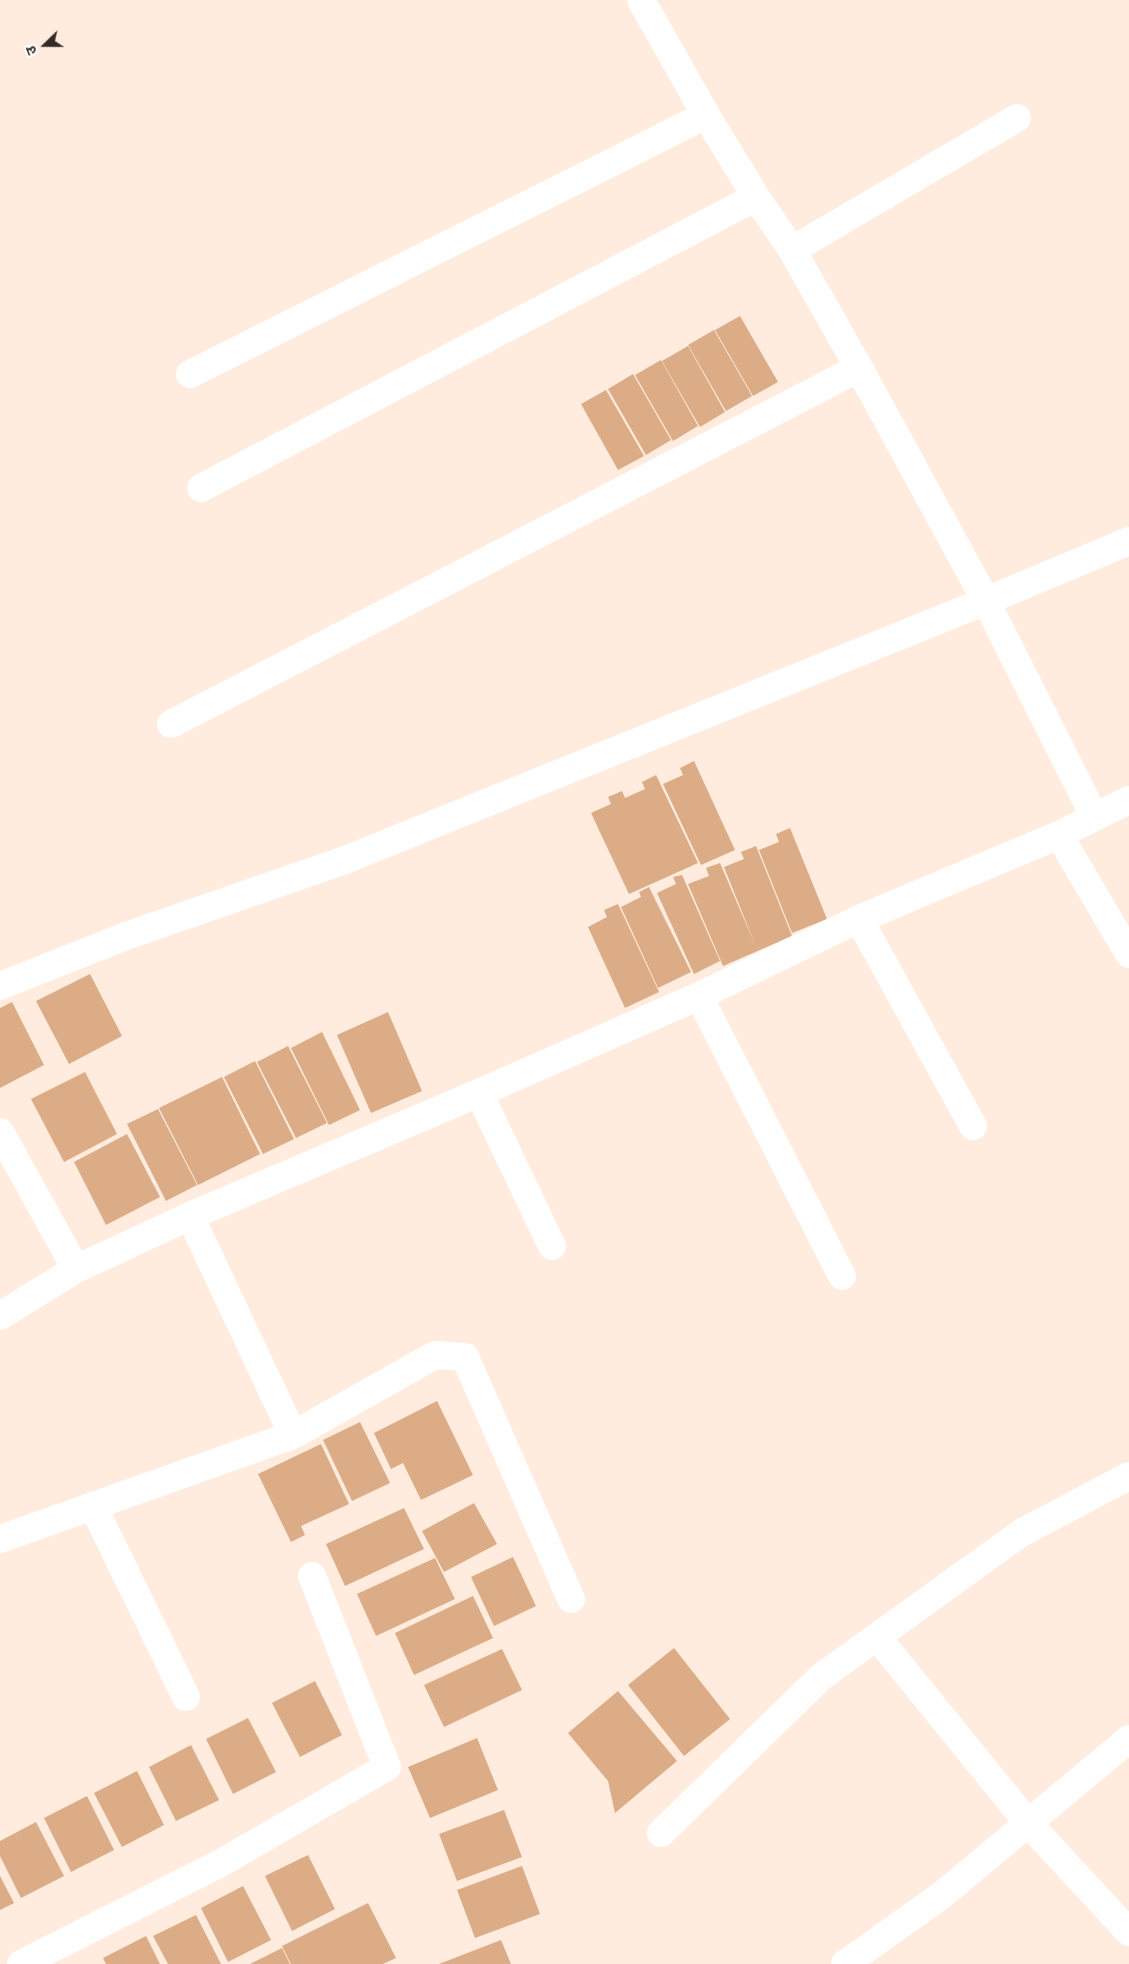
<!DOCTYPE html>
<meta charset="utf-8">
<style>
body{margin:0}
#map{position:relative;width:1129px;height:1964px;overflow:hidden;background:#ffecde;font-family:Roboto,"Noto Sans Devanagari",sans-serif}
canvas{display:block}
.north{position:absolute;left:20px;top:20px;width:50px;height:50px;-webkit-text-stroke:4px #fff;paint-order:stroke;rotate:248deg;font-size:14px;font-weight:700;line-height:20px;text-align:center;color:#322b26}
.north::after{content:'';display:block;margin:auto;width:18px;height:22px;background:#322b26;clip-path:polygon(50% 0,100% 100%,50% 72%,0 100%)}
</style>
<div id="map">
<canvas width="1129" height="1964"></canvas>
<div class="north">उ</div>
</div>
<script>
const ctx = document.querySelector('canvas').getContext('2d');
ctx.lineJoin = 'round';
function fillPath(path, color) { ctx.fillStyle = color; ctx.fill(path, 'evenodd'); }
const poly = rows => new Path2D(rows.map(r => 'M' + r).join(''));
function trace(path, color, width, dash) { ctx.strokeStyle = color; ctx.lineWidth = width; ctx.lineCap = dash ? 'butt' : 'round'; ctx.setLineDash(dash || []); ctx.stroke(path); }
const building = poly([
 [740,316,778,382,753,396,715,330],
 [714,330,752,396,726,411,688,345],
 [688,346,725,412,700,427,662,361],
 [661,360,698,426,673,441,635,375],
 [633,374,671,440,646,455,608,389],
 [606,390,644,456,618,470,581,404],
 [694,761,735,850,701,865,663,784,683,775,680,768],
 [656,775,698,863,629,894,591,813,611,804,608,797,622,791,625,798,645,789,642,782],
 [790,828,827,919,792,933,759,850,779,842,776,834],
 [756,846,792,936,723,966,688,884,709,876,706,868,720,863,756,947,724,867,744,859,741,852],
 [682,875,720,961,694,974,657,893,676,884,673,877],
 [649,887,691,972,658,988,621,907,641,897,639,892],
 [618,904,659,992,625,1008,588,927,607,917,604,910],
 [90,974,122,1036,69,1064,36,1001],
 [12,1002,44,1065,0,1088,0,1008],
 [388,1012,422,1091,371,1113,337,1035],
 [322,1032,360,1110,329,1125,291,1048],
 [288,1046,327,1123,296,1138,257,1062],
 [255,1061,294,1139,263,1154,224,1077],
 [85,1072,117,1134,64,1162,31,1099],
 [222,1077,260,1154,198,1185,159,1108],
 [158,1109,197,1185,166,1201,127,1124],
 [127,1134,160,1197,106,1225,74,1162],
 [437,1401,473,1475,421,1500,403,1463,391,1469,374,1433],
 [360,1422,390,1483,352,1501,323,1440],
 [321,1444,349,1504,301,1526,305,1535,291,1542,258,1474],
 [474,1503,497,1544,444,1572,422,1531],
 [404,1508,424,1549,345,1586,326,1544],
 [513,1557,536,1606,494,1626,471,1577],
 [435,1558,455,1599,376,1636,357,1594],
 [473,1596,493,1638,414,1675,395,1633],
 [674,1648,730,1719,684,1756,628,1685],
 [502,1649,522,1690,444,1727,424,1685],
 [315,1681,342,1735,300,1757,272,1703],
 [618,1691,677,1761,615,1813,608,1781,568,1733],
 [248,1718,276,1772,233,1794,206,1739],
 [477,1738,498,1790,430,1818,408,1767],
 [191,1745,219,1800,176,1821,149,1767],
 [137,1771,164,1825,122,1847,94,1793],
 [87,1796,114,1850,71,1872,44,1818],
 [504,1810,522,1857,457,1881,439,1834],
 [36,1822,64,1876,21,1898,0,1856,0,1841],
 [308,1855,335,1909,292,1931,265,1876],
 [522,1866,540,1914,475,1938,457,1890],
 [0,1876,14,1903,0,1910],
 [243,1886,271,1940,228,1962,201,1908],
 [368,1903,396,1958,383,1964,291,1964,282,1946],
 [196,1915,221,1964,168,1964,153,1936],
 [146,1936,160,1964,106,1964,103,1958],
 [501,1940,511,1964,439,1964],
 [282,1948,290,1964,250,1964]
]);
const street = poly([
 [641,0,706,115,756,197,792,250,859,368,986,601,1094,816],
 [792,250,1017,118],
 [190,374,706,115],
 [201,488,756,197],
 [171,724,859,368],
 [1059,835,1129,800],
 [859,919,973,1126],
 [0,986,126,936,345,860,986,601,1129,541],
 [699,996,842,1276],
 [479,1093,552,1246],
 [0,1132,76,1269],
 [0,1316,76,1269,190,1216,479,1093,699,996,859,919,1059,835,1129,954],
 [293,1435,435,1355,465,1357,571,1599],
 [93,1506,186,1697],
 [0,1539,293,1435,190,1216],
 [877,1637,1028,1823,1129,1932],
 [661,1833,821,1677,1021,1533,1129,1476],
 [21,1964,219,1864,387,1767,312,1576],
 [845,1964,942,1895,1129,1739]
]);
fillPath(building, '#dbac86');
trace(street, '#fff', 28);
</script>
